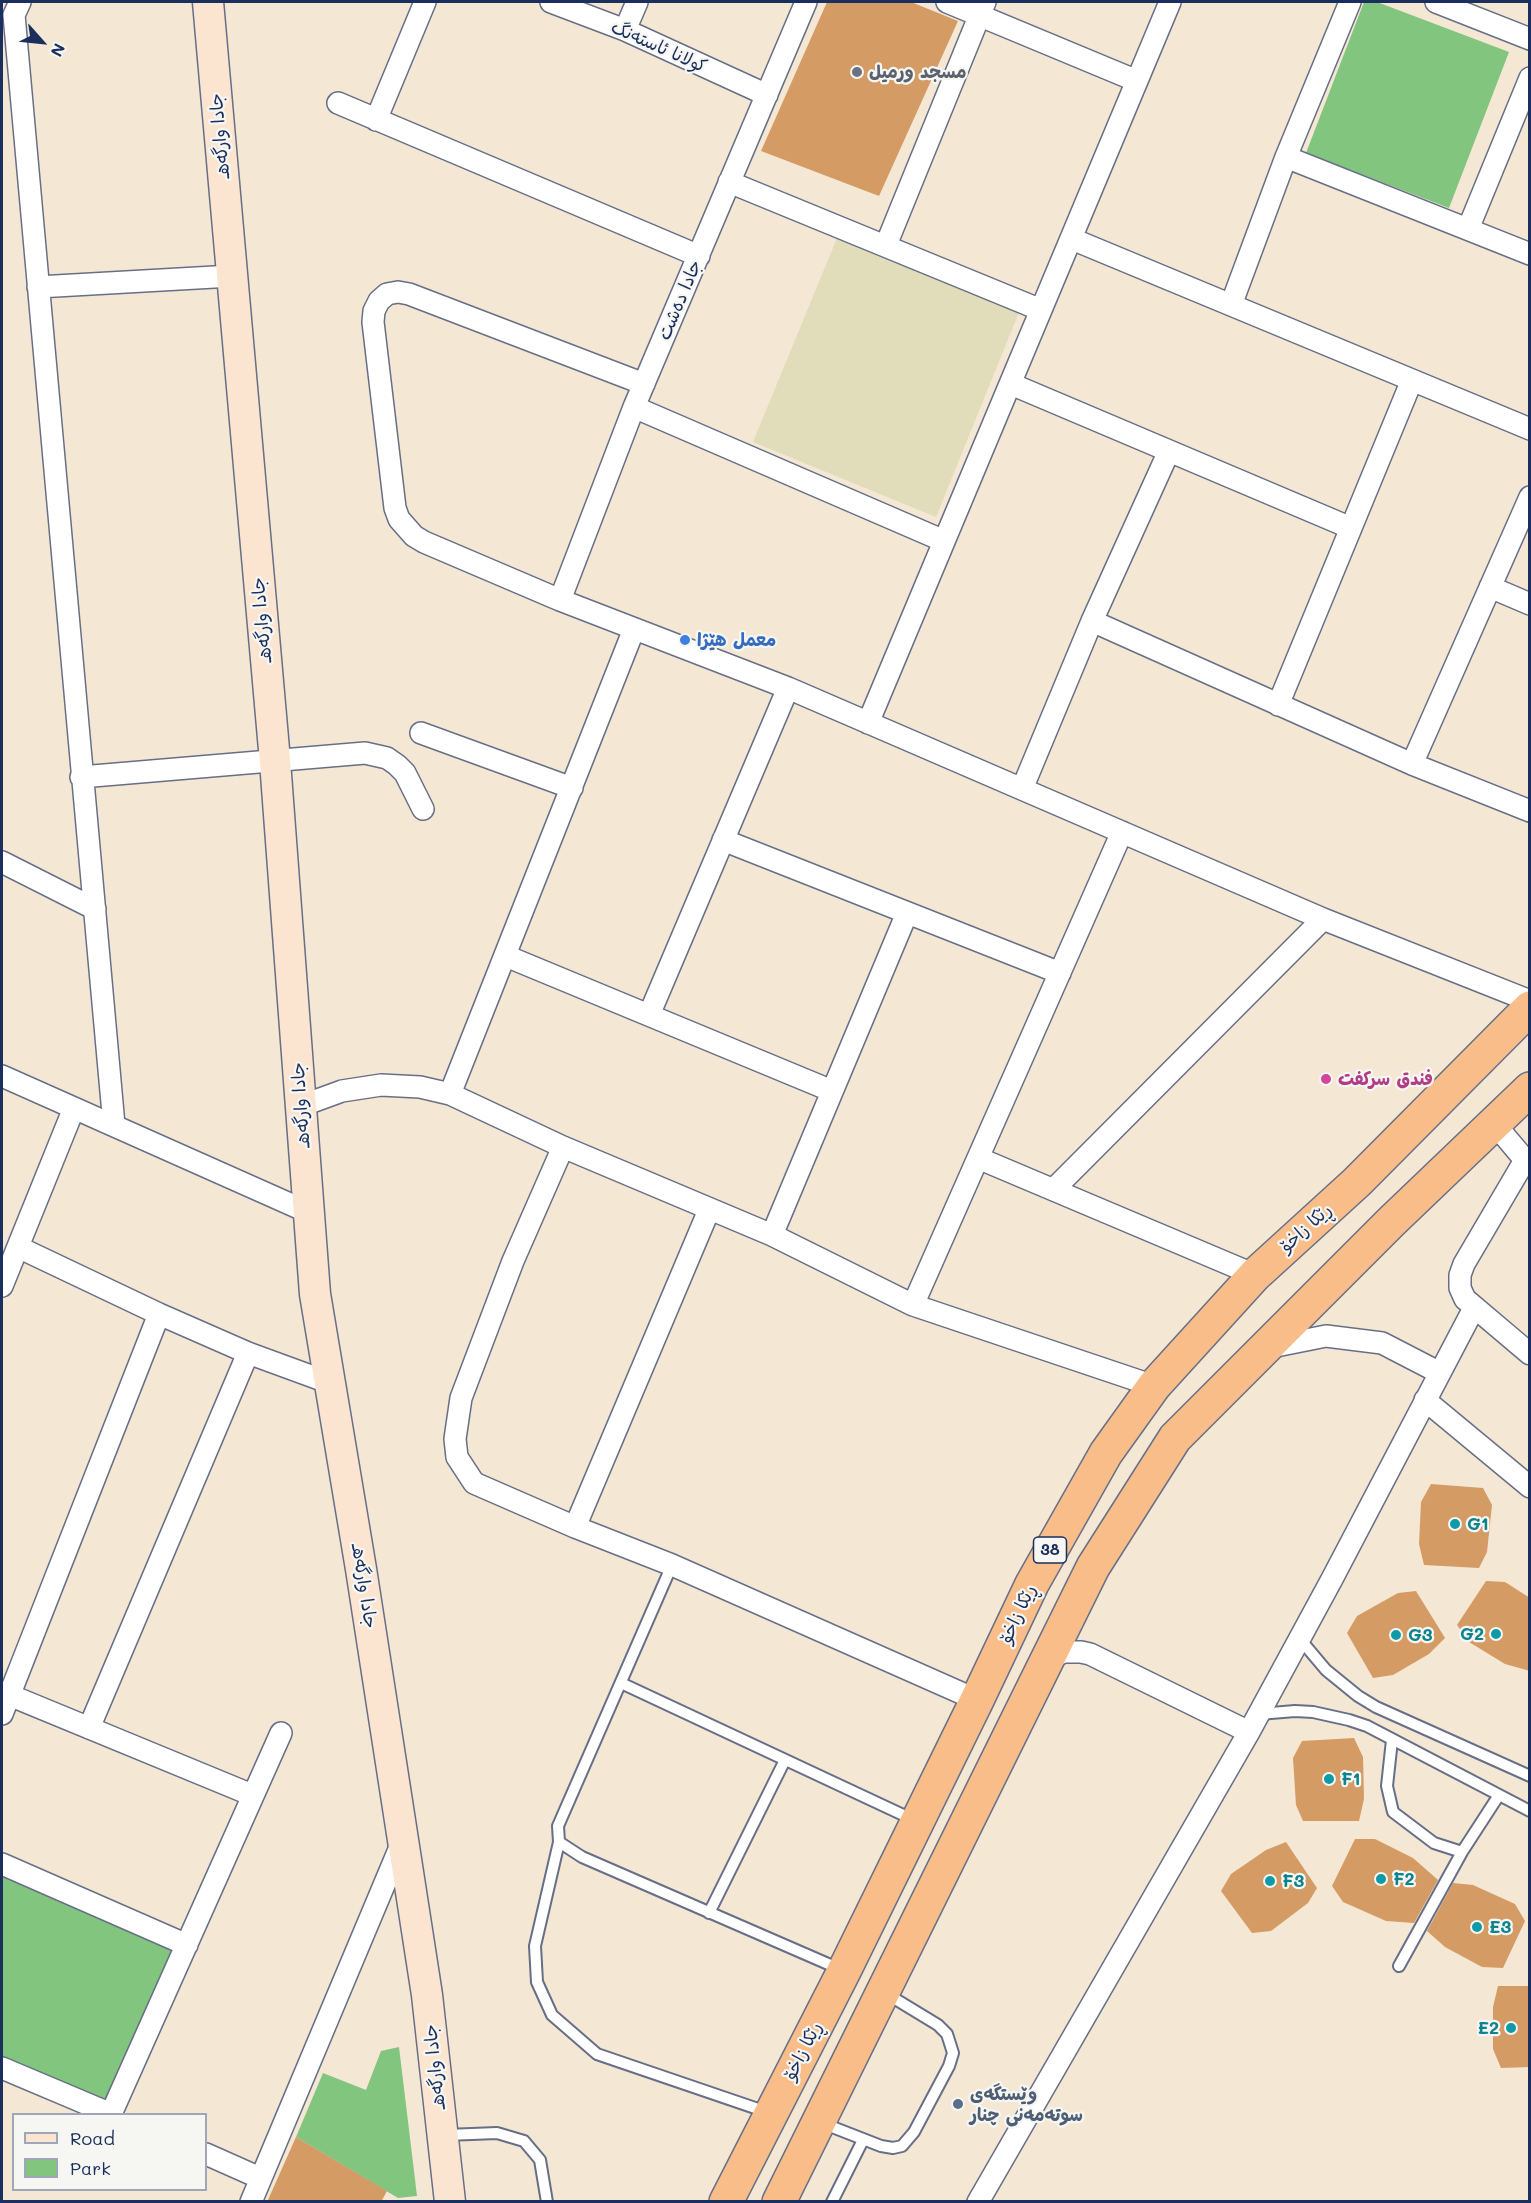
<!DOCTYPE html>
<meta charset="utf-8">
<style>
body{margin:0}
#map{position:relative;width:1531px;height:2203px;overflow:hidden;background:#f4e7d4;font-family:Mali,sans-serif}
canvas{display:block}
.frame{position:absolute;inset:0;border:3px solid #1b2f5e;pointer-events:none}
.legend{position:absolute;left:12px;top:2113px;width:195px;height:78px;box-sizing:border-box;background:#f6f6f2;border:2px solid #9ea6b7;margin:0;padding:8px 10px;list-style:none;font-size:18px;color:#1b2f5e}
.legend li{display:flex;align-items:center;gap:12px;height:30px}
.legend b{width:30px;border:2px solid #9ea6b7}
.north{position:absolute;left:12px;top:12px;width:60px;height:60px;-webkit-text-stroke:4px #f6f6f2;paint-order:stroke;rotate:117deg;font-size:16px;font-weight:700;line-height:24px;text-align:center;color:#1b2f5e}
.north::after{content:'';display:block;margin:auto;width:21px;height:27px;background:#1b2f5e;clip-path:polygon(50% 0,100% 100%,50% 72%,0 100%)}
</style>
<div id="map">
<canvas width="1531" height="2203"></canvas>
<div class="frame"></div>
<ul class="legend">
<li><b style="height:8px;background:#fce5d0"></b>Road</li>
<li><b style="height:16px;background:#82c57f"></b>Park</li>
</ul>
<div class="north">N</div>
</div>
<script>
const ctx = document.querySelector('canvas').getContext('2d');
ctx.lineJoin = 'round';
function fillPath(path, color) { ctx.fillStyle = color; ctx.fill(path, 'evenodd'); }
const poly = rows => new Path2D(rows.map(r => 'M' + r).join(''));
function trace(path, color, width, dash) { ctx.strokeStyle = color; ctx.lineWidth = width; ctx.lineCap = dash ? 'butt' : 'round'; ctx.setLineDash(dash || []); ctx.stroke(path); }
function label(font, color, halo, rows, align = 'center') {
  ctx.font = font + ' Mali,"Playpen Sans Arabic",sans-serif'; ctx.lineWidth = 4.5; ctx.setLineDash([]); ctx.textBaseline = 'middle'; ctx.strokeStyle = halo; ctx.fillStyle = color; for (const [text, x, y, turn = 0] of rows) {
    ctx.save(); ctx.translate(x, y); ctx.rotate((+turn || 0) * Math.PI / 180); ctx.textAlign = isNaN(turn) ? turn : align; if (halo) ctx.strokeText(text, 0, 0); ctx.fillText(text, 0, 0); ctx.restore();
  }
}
const built = poly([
 [842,226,1024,300,936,517,753,442]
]);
const green = poly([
 [1364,2,1377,2,1509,52,1449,208,1306,153],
 [2,1864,187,1945,111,2114,2,2068],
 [399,2047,417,2196,398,2198,296,2137,323,2073,366,2090,381,2051]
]);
const building = poly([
 [827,2,911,2,958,21,879,196,761,151],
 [1431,1484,1483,1488,1492,1505,1487,1552,1479,1568,1424,1565,1419,1544,1421,1502],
 [1486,1581,1505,1582,1530,1598,1530,1671,1505,1664,1469,1642,1457,1625],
 [1416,1591,1445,1638,1429,1654,1393,1675,1373,1678,1347,1633,1357,1616,1398,1593],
 [1354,1738,1363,1757,1364,1799,1359,1821,1303,1821,1296,1805,1293,1758,1302,1741],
 [1355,1839,1375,1839,1413,1858,1438,1880,1414,1923,1386,1921,1343,1902,1332,1886],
 [1286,1842,1317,1888,1308,1903,1271,1931,1252,1933,1221,1891,1231,1874,1266,1850],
 [1453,1883,1473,1885,1515,1904,1525,1921,1503,1968,1482,1967,1445,1947,1427,1931],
 [1498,1986,1530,1986,1530,2067,1501,2068,1493,2049,1493,2007],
 [296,2137,387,2191,381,2202,267,2202]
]);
const lane = poly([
 [672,1565,558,1826,559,1842,582,1857,842,1970],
 [1299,1638,1326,1670,1358,1696,1376,1707,1530,1776],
 [621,1683,914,1820],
 [1259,1714,1295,1711,1313,1712,1349,1720,1367,1726,1530,1811],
 [1392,1740,1387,1786,1393,1812,1434,1843,1462,1852],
 [559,1842,535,1946,537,1982,552,2015,597,2054,767,2112],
 [709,1913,785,1760],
 [1399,1966,1462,1852,1499,1795],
 [822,2123,881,2146,893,2148,902,2146,914,2132,949,2066,953,2053,947,2034,938,2025,887,1994],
 [446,2135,497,2133,524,2141,540,2160,547,2202],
 [832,2202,863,2140]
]);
const street = poly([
 [20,2,14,15,114,1125],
 [551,2,625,30,767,95],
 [947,2,1137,81],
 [1436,2,1530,39],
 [625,30,637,2],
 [338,103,699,256],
 [376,120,425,2],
 [1286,157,1530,254],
 [729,182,1041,310],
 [1468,229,1530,78],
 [1072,239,1530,429],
 [886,245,985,2],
 [38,287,232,276],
 [1231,305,1286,157,1350,2],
 [644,384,409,294,398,292,387,294,379,301,374,311,373,322,395,508,399,519,414,536,424,542,560,600,788,688,1323,919,1530,1001],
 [1011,384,1351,528],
 [634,407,944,541],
 [1490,587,1530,604],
 [560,600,634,407,806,2],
 [1092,621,1412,764,1530,811],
 [1278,705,1412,380],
 [868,723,1170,2],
 [421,733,572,788],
 [1412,764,1530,497],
 [81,777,365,753,387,758,397,765,405,773,423,809],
 [1022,789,1092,621,1169,451],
 [723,840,1060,973],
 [2,862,95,909],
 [506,956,832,1091],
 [649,1015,788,688],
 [2,1076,310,1213],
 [450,1094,634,629],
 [301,1106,342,1091,381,1085,420,1087,450,1094,563,1147,772,1235,913,1305,1154,1386],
 [1493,1122,1530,1166],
 [563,1147,513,1261,461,1398,455,1439,457,1457,474,1483,575,1527,672,1565,977,1700],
 [978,1158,1255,1275],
 [1525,1160,1464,1264,1460,1275,1460,1288,1465,1299,1530,1354],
 [1054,1189,1323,919],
 [772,1235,907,913],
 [18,1247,159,1314,248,1353,330,1383],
 [2,1286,74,1108],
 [913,1305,1122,832],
 [1266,1348,1326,1336,1382,1343,1440,1373],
 [1425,1400,1530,1487],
 [575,1527,709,1210],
 [1048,1659,1064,1652,1081,1652,1090,1654,1249,1732],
 [2,1692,252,1795],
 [2,1714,159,1314],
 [89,1728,248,1353],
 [2,1864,187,1945],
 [2,2068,111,2114],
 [111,2114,281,1733],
 [206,2154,260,2178],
 [251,2202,403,1840],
 [978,2202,1249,1732,1332,1579,1474,1308]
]);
const secondary = poly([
 [208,2,275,761,315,1294,361,1569,427,1995,450,2202]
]);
const highway = poly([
 [726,2202,844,1971,977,1700,1032,1584,1106,1453,1154,1386,1255,1275,1357,1182,1530,1008],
 [779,2202,1093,1567,1175,1438,1391,1222,1530,1089]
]);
const markers = [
 [857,72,6,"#6b7280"],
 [685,640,6,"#3f7fe0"],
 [1326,1079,6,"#d1479c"],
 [1455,1524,6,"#0f9aa8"],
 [1496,1634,6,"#0f9aa8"],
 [1396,1635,6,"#0f9aa8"],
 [1329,1779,6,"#0f9aa8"],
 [1381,1879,6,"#0f9aa8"],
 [1270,1881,6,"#0f9aa8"],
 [1477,1927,6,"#0f9aa8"],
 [1511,2028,6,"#0f9aa8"],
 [958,2104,6,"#5c6f8a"]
];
const shields = [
 [1050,1550,33]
];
const shieldNames = [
 ["38",1050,1550]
];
const streetNames = [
 ["کولانا ئاستەنگ",659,47,24],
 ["جادا وارگه‌هـ",220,136,-95],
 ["جادا دەشت",680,300,-67],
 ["جادا وارگه‌هـ",262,620,-95],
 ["جادا وارگه‌هـ",301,1105,-94],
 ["ڕێکا زاخۆ",1306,1228,-42],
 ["جادا وارگه‌هـ",364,1586,81],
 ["ڕێکا زاخۆ",1018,1614,-65],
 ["ڕێکا زاخۆ",803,2051,-63],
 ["جادا وارگه‌هـ",435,2067,-96]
];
const worshipNames = [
 ["مسجد ورميل",869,72]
];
const shopNames = [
 ["معمل ھێژا",697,640]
];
const hotelNames = [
 ["فندق سركفت",1338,1079]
];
const cultureNames = [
 ["G1",1467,1524],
 ["G2",1484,1634,"right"],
 ["G3",1408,1635],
 ["F1",1341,1779],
 ["F2",1393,1879],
 ["F3",1282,1881],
 ["E3",1489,1927],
 ["E2",1499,2028,"right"]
];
const serviceNames = [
 ["وێستگەی",970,2094],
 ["سوتەمەنی چنار",970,2115]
];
fillPath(built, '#e1dcba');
fillPath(green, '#82c57f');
fillPath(building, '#d59b65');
trace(lane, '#676f87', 14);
trace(street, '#676f87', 24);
trace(secondary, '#676f87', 33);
trace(highway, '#676f87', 36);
trace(lane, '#fff', 10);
trace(street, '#fff', 21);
trace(secondary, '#fce5d0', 30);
trace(highway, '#f8bd89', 33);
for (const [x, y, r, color] of markers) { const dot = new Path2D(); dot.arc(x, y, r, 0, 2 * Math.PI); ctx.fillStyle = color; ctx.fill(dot); trace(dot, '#f6f6f2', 2); }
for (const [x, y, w] of shields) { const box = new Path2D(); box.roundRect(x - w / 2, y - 13, w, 26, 4.5); ctx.fillStyle = '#f6f6f2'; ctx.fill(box); trace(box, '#1b2f5e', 1.5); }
label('bold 16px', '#1b2f5e', null, shieldNames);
label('18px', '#1b2f5e', '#f6f6f2', streetNames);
label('bold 18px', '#5b616d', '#f6f6f2', worshipNames, 'left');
label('bold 18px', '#366cbe', '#f6f6f2', shopNames, 'left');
label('bold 18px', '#b23c85', '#f6f6f2', hotelNames, 'left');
label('bold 18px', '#0d838f', '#f6f6f2', cultureNames, 'left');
label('bold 18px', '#4e5e75', '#f6f6f2', serviceNames, 'left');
</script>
